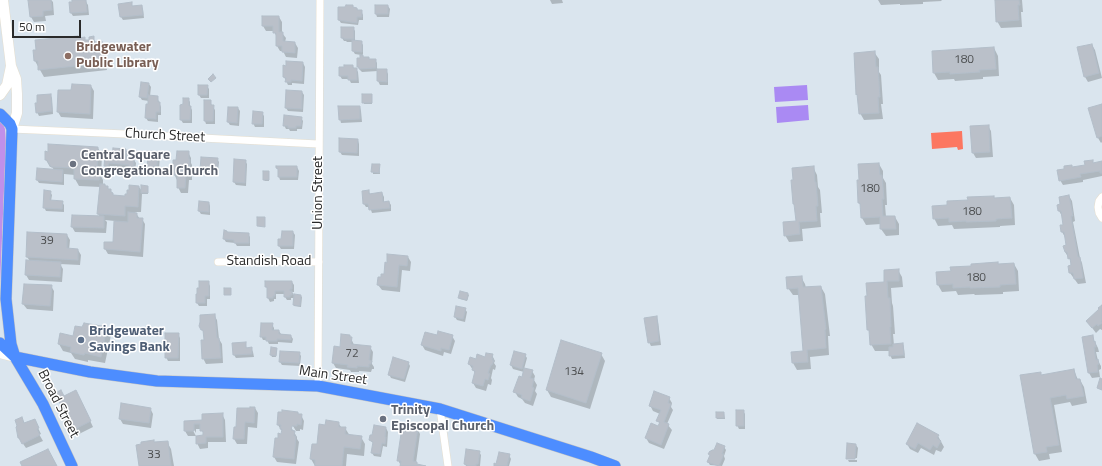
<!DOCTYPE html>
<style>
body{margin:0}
#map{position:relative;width:1102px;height:466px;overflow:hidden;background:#dae5ee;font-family:"Titillium Web",sans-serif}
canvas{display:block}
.scale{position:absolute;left:12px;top:20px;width:69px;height:18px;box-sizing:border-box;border:2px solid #2a2a2a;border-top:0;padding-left:5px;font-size:12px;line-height:14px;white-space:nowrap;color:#2a2a2a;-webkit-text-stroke:3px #fff;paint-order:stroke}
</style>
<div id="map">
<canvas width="1102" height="466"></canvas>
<div class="scale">50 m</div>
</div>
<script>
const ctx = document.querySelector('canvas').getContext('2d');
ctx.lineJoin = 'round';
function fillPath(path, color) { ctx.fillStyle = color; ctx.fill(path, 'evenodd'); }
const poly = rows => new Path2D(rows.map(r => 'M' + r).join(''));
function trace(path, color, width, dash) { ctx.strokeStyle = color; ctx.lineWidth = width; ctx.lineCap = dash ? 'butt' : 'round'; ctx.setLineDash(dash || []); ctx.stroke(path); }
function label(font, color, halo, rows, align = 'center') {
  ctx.font = font + ' "Titillium Web",sans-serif'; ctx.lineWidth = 3; ctx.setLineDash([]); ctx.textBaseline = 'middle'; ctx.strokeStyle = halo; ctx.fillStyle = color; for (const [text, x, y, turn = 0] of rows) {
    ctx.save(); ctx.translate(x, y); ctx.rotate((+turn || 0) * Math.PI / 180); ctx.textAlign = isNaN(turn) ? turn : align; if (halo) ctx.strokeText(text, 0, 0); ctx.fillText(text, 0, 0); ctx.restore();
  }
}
const green = poly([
 [0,121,3,124,5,129,6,143,0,285]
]);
const pitch = poly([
 [807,85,808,100,775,102,774,87],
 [808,105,809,120,777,123,776,107]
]);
const water = poly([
 [962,131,963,149,958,150,957,147,932,149,931,133]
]);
const shadow = poly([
 [29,0,51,0,53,2,54,15,45,16,46,21,34,22,31,17],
 [73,0,84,0,86,2,88,5,89,15,73,16,71,13],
 [550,0,562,0,563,3,552,4],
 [878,0,941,0,942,1,923,2,923,4,900,5,900,4,881,5],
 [996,0,1022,0,1023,12,1021,12,1022,27,1001,28,997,21],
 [131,3,133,7,141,6,143,9,144,18,123,20,121,17,119,5],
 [376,6,388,6,390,9,389,17,377,17,376,14],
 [353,8,357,8,358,11,361,11,363,15,363,20,359,20,358,25,341,23,339,20],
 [279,17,282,22,282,33,286,38,285,42,295,43,298,48,297,58,286,57,283,51,280,51,277,46,277,38,274,31,266,31,263,26],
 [353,28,355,31,355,42,361,42,363,45,363,55,362,54,364,58,369,60,375,60,377,63,377,70,386,70,388,74,388,85,380,85,378,81,378,71,362,72,360,70,358,67,361,59,361,55,355,54,353,51,353,42,347,42,346,41,344,41,342,38],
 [84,38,86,41,90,41,93,38,96,43,101,42,105,49,107,70,44,77,35,61,79,39],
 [1092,45,1095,50,1102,78,1088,82,1085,77],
 [994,48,998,56,999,76,983,77,983,79,955,81,954,79,938,80,934,73],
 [874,52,879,59,879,72,881,75,883,104,881,104,883,119,864,120,860,113,858,97,857,94],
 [303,63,305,67,304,84,292,83,292,85,288,85,284,77],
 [353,66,354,69,356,69,358,72,359,83,351,83,349,79,342,79,340,76],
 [149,84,151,87,150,96,157,97,161,107,161,115,158,115,158,122,148,121,146,118,149,101,142,100,140,97],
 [91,86,94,91,93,119,61,117,58,112,72,92],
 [207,86,209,89,209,98,201,98,199,95],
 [302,92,304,95,303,112,288,111,286,108],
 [50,95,52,98,53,114,39,116,37,112],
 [363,95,372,96,372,104,364,104],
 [188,99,190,102,190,106,192,110,192,123,183,123,181,120,184,105],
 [210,101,212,106,215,110,215,124,206,124,205,121],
 [1102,105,1102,142,1101,143,1098,138],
 [360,107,361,111,362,122,341,123,340,119],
 [238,108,240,111,239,126,230,125,228,122],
 [262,113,264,116,264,127,255,127,253,123],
 [301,118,303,121,302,129,297,129,297,131,290,131,289,129,286,129,284,125],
 [988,126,991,131,993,157,976,158,973,153],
 [358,140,359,144,359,156,342,155,340,152],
 [98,148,102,155,101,176,103,180,103,185,105,185,109,190,110,190,113,195,126,197,139,187,142,191,147,187,148,188,148,194,142,194,141,212,135,212,140,219,142,219,145,224,143,257,108,254,105,249,114,243,115,221,105,220,107,222,106,233,75,232,72,227,100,217,98,214,101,187,79,186,75,179,75,175,64,174,64,185,39,183,37,180,54,170,52,167,50,167,46,160],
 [126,150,128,153,127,159,134,160,136,163,135,171,131,170,130,168,110,166,110,169,107,169,105,166],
 [188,152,191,158,191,163,192,165,192,180,189,180,188,193,181,193,178,187,178,180,177,180,174,174],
 [158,153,160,156,159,169,156,169,155,173,150,173,148,170],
 [217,159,219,162,218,171,209,171,209,174,203,173,201,170],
 [245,161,247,164,246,186,236,185,234,182],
 [1092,161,1094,164,1102,162,1102,176,1083,180,1083,182,1063,185,1060,180,1072,168,1086,166],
 [879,164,883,171,883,178,886,183,887,205,885,205,886,217,895,217,899,224,899,235,886,236,881,229,881,224,866,225,862,218,861,206,859,203,858,181],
 [373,165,379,165,380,174,373,174],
 [297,167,299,171,298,180,280,180,279,177,279,171,277,168],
 [813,167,817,175,818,187,820,190,822,213,820,213,821,227,802,229,803,241,789,242,785,235,797,222,796,207,794,204,794,181],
 [264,172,269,172,269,181,265,181,264,180],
 [369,191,370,195,382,193,384,197,384,203,389,202,391,205,391,211,372,213,370,207,366,207,364,204,363,192],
 [50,192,52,195,51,201,62,202,64,205,64,212,46,211,44,207],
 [1069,196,1072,201,1075,221,1073,222,1080,258,1082,263,1086,283,1078,284,1070,273,1072,263,1065,252,1067,246,1065,237,1062,232,1064,226,1062,216,1059,211],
 [994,197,995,199,1010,198,1014,205,1015,225,1000,226,1000,227,954,229,952,225,938,226,934,218,948,206,969,201],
 [209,203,210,206,210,215,201,214,199,211],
 [227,232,228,233,248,234,250,237,250,246,237,246,235,243,226,242,224,239],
 [293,232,295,235,294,249,281,249,279,246,282,240],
 [67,235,70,240,69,250,78,250,81,255,80,265,60,264,63,269,62,282,29,280,26,275,30,261,27,257],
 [408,257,411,262,410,271,402,270,400,292,382,290,378,285,385,275],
 [998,263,999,265,1014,264,1018,271,1019,291,1003,292,1003,294,975,295,974,294,958,295,956,291,942,292,938,285,952,272],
 [898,270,902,277,903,287,891,288,892,303,893,306,895,334,893,334,894,345,903,344,904,348,905,358,892,359,890,355,890,351,875,351,871,344,870,333,868,329,885,283,885,271],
 [801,277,805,284,806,288,821,287,825,294,830,336,828,336,829,355,810,357,811,369,797,370,793,363,792,353,804,352,800,295,793,295,788,288],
 [208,282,210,286,210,299,207,299,207,306,199,306,197,303],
 [292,282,294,285,294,292,292,292,294,295,301,296,302,297,301,307,294,306,294,298,291,298,291,300,287,300,285,297,285,294,276,294,276,299,274,299,274,301,270,302,268,298,268,289,266,287],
 [51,286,54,291,53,311,27,309,23,304],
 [468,294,469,295,467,301,460,299,459,298],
 [1102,306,1102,330,1100,329,1096,333,1087,321,1100,310],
 [465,309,467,312,465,322,457,320,455,317],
 [214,315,217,320,219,339,222,344,223,363,206,364,203,358,205,335,200,326],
 [656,317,658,321,661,345,651,346,649,342],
 [272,324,274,328,274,331,279,331,281,334,291,336,293,339,292,343,278,342,278,344,269,344,267,340,263,340,261,336],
 [106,328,111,335,105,363,88,360,88,362,75,359,71,353,63,351,59,344,74,337],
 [178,334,180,338,180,361,168,361,166,357],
 [350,336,354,345,370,347,373,352,372,364,374,367,374,369,372,369,371,372,359,371,359,372,351,372,350,370,336,368,333,363,340,348],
 [452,336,455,341,451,354,444,352,443,356,425,350,422,345],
 [1092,336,1098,348,1099,352,1096,352,1098,361,1101,366,1101,369,1099,370,1100,377,1092,378,1089,373],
 [245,343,247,349,251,348,253,352,254,357,236,358,234,355],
 [272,348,276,348,277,350,276,357,272,357,271,355],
 [515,352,525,355,527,358,524,369,532,371,535,376,534,380,537,385,535,391,537,394,533,406,525,403,522,399,518,397,515,392,522,378,524,372,513,369,511,365],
 [299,353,301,356,300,366,282,365,280,362],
 [601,354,605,361,590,409,551,397,547,390],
 [492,355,495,361,494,363,496,366,495,370,493,369,491,378,492,380,491,385,488,384,486,391,476,388,473,383,475,373,469,364,477,360],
 [408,362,410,366,405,382,391,378,389,374],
 [1074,370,1078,380,1080,380,1084,387,1087,403,1072,406,1070,402,1054,405,1062,452,1049,454,1050,459,1039,461,1035,454,1040,373,1042,376],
 [64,397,79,397,93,427,77,435,74,429],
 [669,398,672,403,671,407,673,410,667,424,672,430,664,449,649,443,646,438,659,427,660,425,658,421,660,414,653,411,650,405],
 [150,408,153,414,151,428,123,424,120,419],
 [255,408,258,413,257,428,248,427,247,444,237,444,234,439,237,428],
 [743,411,745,414,745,429,739,429,737,425],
 [298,413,299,415,301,415,304,421,303,430,300,429,300,431,296,431,290,421,288,422,297,437,297,439,299,442,296,464,277,462,274,457,279,440,282,435,282,430,281,430,278,425],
 [724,413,725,419,717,419,717,418],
 [222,414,225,420,226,442,208,442,208,448,200,449,197,443,205,436,201,429,196,429,196,433,192,426,191,427,196,436,188,436,185,431,185,422,203,421],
 [21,418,24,423,37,426,41,434,39,434,43,441,26,448,19,438],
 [338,423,342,428,345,428,350,436,361,437,365,444,364,456,347,454,346,466,315,466,311,459,326,426],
 [386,428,388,432,387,447,383,446,381,457,374,456,372,453,374,444,370,440],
 [417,428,420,434,416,463,418,466,421,466,401,466,398,460,414,430],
 [938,436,944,447,941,452,936,450,934,455,921,448,918,453,910,449,907,444],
 [167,442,171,449,174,466,140,466],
 [856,445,858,448,857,458,848,458,848,459,847,458],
 [724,447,726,450,724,456,725,459,722,466,710,465,708,462],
 [479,452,481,455,480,466,466,466,465,464],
 [509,455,511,459,509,466,495,466],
 [848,460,857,460,857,462,849,462]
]);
const building = poly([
 [28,0,51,0,52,10,43,11,43,16,30,17,28,0],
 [72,0,86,0,87,12,70,13,69,2,72,2,72,0],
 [995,0,1019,0,1020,5,1018,5,1019,20,996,22,995,0],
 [132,2,132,6,142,5,143,15,120,17,118,4,132,2],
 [346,5,353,5,353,7,357,8,357,10,362,10,362,17,357,17,357,23,338,20,338,7,345,7,346,5],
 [375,5,388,5,388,14,375,14,375,5],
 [262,16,279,16,279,32,283,32,283,41,295,42,295,53,282,52,282,46,276,46,276,33,273,33,273,26,262,26,262,16],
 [341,27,354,27,354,39,344,39,344,38,341,38,341,27],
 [78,36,79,38,85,37,85,40,89,40,89,37,94,36,94,42,102,41,104,63,38,70,38,61,34,61,33,50,36,50,35,40,78,36],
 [352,40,362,41,362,52,352,51,352,40],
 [1092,44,1099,73,1084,77,1077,47,1092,44],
 [994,47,996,69,979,70,980,72,950,74,950,72,933,73,932,51,994,47],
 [875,51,876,67,878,67,880,97,878,97,879,113,859,114,857,94,856,95,854,53,875,51],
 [360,55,363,55,363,57,369,57,369,59,376,59,376,68,359,69,359,67,357,67,357,58,360,58,360,55],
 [286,61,303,62,302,81,291,80,291,82,285,82,286,78,283,77,283,65,286,66,286,61],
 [344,65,353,65,353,68,357,68,357,80,348,80,348,76,339,76,339,67,344,67,344,65],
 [377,69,387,69,387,82,377,81,377,69],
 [213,74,216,78,211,82,208,79,213,74],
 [141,82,149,83,147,98,139,97,141,82],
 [72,84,91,85,90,114,57,112,58,90,71,90,72,84],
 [198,85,208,85,207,95,198,95,198,85],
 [286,90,302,91,302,109,285,108,286,90],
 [51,94,52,111,36,113,35,103,37,103,37,95,51,94],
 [362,94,372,94,372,103,362,103,362,94],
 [148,95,158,96,158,102,160,102,160,112,156,112,156,119,145,118,146,104,148,104,148,95],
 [183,98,189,98,189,106,191,106,190,120,180,120,180,105,183,104,183,98],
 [204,100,211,100,211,105,214,105,213,121,204,121,204,100],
 [1102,104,1102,136,1097,138,1088,108,1102,104],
 [338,106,360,106,360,119,339,120,338,106],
 [228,107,238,107,237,123,227,122,228,107],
 [253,111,263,112,262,124,252,124,253,111],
 [284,115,302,117,301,126,296,126,296,128,288,128,288,126,283,126,284,115],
 [989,125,990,152,972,153,970,126,989,125],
 [339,138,358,139,357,153,339,152,339,138],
 [48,144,98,147,97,171,100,172,99,180,74,179,74,168,51,167,47,160,45,160,45,151,48,152,48,144],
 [113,148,126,149,126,158,134,159,134,168,129,167,129,165,109,163,108,166,104,166,105,157,112,158,113,148],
 [148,151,158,152,157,166,154,166,154,170,147,170,148,151],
 [177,151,189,151,189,159,190,159,189,175,186,175,185,188,177,188,177,175,173,175,173,160,176,160,177,151],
 [201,157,218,158,217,168,207,168,207,171,200,170,201,157],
 [234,159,246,160,245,183,233,182,234,159],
 [1093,160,1093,163,1102,161,1102,173,1100,173,1100,171,1080,174,1081,177,1059,181,1057,170,1064,169,1064,166,1072,165,1072,167,1085,165,1084,161,1093,160],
 [879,163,880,175,882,175,884,199,882,199,883,216,895,216,896,229,880,229,880,217,861,218,860,203,858,203,857,180,859,180,858,164,879,163],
 [372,164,380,164,379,173,371,172,372,164],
 [276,166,297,166,297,177,278,177,278,169,276,168,276,166],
 [814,166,815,182,816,182,818,206,816,206,817,221,799,222,800,234,784,236,783,222,796,221,794,204,793,204,791,180,793,180,792,168,814,166],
 [37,168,63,170,62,182,36,180,37,168],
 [263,171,269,171,269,180,263,180,263,171],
 [100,184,105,184,105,186,108,186,108,189,111,189,111,192,113,193,113,195,125,196,125,194,127,194,127,190,129,190,129,185,139,186,138,207,125,206,125,216,97,214,100,184],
 [141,185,148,186,148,193,141,193,141,185],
 [44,190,51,191,50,200,63,201,62,209,43,208,44,190],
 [369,190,369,194,382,192,383,202,389,201,390,208,369,210,368,204,363,204,362,191,369,190],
 [1069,195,1073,216,1071,216,1078,257,1080,257,1083,278,1074,279,1073,273,1069,273,1068,266,1071,265,1070,258,1068,259,1067,252,1065,252,1063,246,1066,245,1064,232,1061,232,1060,225,1063,225,1061,211,1058,211,1057,205,1060,204,1059,197,1069,195],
 [994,196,994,198,1010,197,1012,218,996,219,996,221,966,222,966,221,949,222,949,218,933,219,932,206,947,205,947,201,968,200,967,197,994,196],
 [199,201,209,202,209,212,198,211,199,201],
 [128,212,137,213,137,218,143,218,140,252,104,249,104,242,113,242,114,221,128,222,128,212],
 [72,215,104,216,104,228,71,227,72,215],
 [257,217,265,217,265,227,257,226,257,217],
 [224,230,227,231,227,232,249,233,249,243,234,243,234,240,223,239,224,230],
 [282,231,293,231,293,246,278,246,278,239,281,239,282,231],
 [27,232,67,234,67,248,78,249,78,260,26,257,27,232],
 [387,254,408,256,407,266,399,265,397,287,377,285,378,277,381,277,381,274,384,274,385,262,387,263,387,254],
 [26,260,61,262,60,277,25,275,26,260],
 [998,262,998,264,1014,263,1016,284,1000,285,1000,287,970,288,970,287,953,288,953,284,937,285,936,272,951,271,950,267,971,266,971,264,998,262],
 [899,269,899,281,887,281,888,298,890,298,891,327,890,327,891,344,870,345,869,330,867,330,865,296,867,296,866,283,884,282,884,270,899,269],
 [802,276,803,287,821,286,826,329,825,330,826,348,807,350,808,362,792,363,791,352,803,351,798,288,787,289,786,277,802,276],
 [199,281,209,281,209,296,205,296,205,303,196,303,196,294,197,294,197,288,199,288,199,281],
 [265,281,292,281,292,289,290,289,290,291,292,291,292,295,290,295,290,297,284,297,284,291,275,291,275,296,273,296,273,298,267,298,267,287,265,287,265,281],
 [24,284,52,285,50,306,22,304,24,284],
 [224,288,231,288,231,295,224,295,224,288],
 [460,291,468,293,467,300,458,298,460,291],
 [294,294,301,295,300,306,293,305,294,294],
 [1102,305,1102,320,1101,321,1102,323,1098,326,1097,324,1092,328,1086,321,1099,309,1098,308,1102,305],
 [456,306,466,308,463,319,454,317,456,306],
 [215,314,217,338,219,338,221,358,202,359,201,340,204,340,203,330,201,330,199,326,200,322,200,315,215,314],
 [657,316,659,341,648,343,644,318,657,316],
 [84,323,107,327,101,357,85,353,84,355,70,352,71,347,58,344,60,333,73,336,75,326,82,327,84,323],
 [261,323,273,323,272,330,279,330,279,334,291,335,291,340,277,339,277,341,266,341,266,337,260,337,261,323],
 [438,331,453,335,449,350,441,348,441,351,421,345,425,332,437,335,438,331],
 [165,333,179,333,178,358,165,358,165,333],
 [341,334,350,335,350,337,352,337,351,344,371,346,369,360,372,361,371,364,369,364,369,367,357,366,357,368,347,367,348,365,332,363,334,346,340,347,341,334],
 [1093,335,1094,342,1095,341,1096,347,1094,347,1096,360,1098,359,1099,364,1097,365,1098,372,1088,373,1082,337,1093,335],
 [561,340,602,353,586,403,546,390,561,340],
 [246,342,246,348,252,347,252,354,233,355,232,343,246,342],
 [903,343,904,355,889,356,889,347,893,347,893,344,903,343],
 [271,347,277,348,276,356,270,355,271,347],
 [280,351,300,352,299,363,279,362,280,351],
 [514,351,526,354,522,369,510,365,514,351],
 [486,353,493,354,492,358,493,358,492,360,494,360,492,365,491,365,488,373,490,374,488,380,485,379,483,386,472,383,475,371,472,370,473,366,468,364,470,357,476,359,477,354,485,357,486,353],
 [393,357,409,362,404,379,388,375,393,357],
 [524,368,533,370,530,378,534,379,532,387,534,388,530,401,521,398,522,395,513,392,519,376,522,377,524,368],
 [1074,369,1076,379,1080,379,1084,396,1067,399,1066,395,1050,398,1059,445,1046,447,1047,452,1034,454,1020,375,1041,372,1041,375,1074,369],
 [1100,378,1102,379,1102,390,1097,388,1100,378],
 [61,390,64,396,76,390,91,421,73,430,55,393,61,390],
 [654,391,670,397,668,403,671,404,664,422,669,424,661,445,645,438,651,423,658,426,660,422,656,421,661,410,649,406,654,391],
 [121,403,151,408,149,423,119,419,121,403],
 [250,407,255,407,254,423,245,422,244,439,233,439,234,427,236,427,237,408,250,408,250,407],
 [282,410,298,412,298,414,302,414,301,425,297,424,297,426,292,426,291,430,295,431,294,436,296,436,294,459,273,457,275,438,278,438,278,433,281,434,282,429,280,429,281,425,277,425,278,412,282,412,282,410],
 [736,410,744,410,744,426,736,426,736,410],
 [716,412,724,412,724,418,716,418,716,412],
 [223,413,223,437,206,437,206,443,196,444,196,436,203,435,203,431,200,431,200,424,194,424,194,431,184,431,184,421,202,420,202,414,223,413],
 [22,417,24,423,35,419,39,428,37,429,40,435,22,444,19,438,18,438,16,427,17,426,15,420,22,417],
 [326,420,339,422,339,427,346,427,345,434,362,436,360,449,344,447,342,466,315,466,315,460,310,459,312,444,317,444,319,424,325,425,326,420],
 [917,423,939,435,937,438,941,441,937,448,933,445,930,450,918,443,915,449,906,444,917,423],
 [374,425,386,427,385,437,386,437,385,444,382,443,380,454,371,453,373,442,369,440,370,435,372,435,374,425],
 [402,427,413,429,414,427,418,428,413,461,417,462,417,464,426,466,400,466,401,461,397,461,402,427],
 [154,440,154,442,168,441,171,466,139,466,136,445,141,444,141,442,154,440],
 [717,443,725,446,722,454,724,454,719,466,707,462,710,455,708,454,710,451,711,451,712,450,714,450,717,443],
 [847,443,856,444,855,459,846,459,847,443],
 [48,449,57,466,22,466,20,462,48,449],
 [466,449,480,451,478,464,476,464,476,466,467,466,467,465,464,464,466,449],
 [499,452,510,454,507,466,494,466,494,463,496,464,499,452]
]);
const street = poly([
 [12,129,125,134,318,144],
 [1102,197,1099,201,1098,207,1099,213,1102,218],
 [218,262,268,261,319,262],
 [318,386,320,0],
 [440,409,448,466]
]);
const secondary = poly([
 [3,0,11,66,16,79,17,94,17,113,12,129],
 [0,95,7,85,11,66],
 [0,353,15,357]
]);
const primary = poly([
 [0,114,10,124,12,129,6,299,11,344,15,357,43,404,72,466],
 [0,343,15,357,90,372,157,381,318,386,440,409,591,457,615,466]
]);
const markers = [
 [68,56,4,"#8d6e63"],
 [73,164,4,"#6b7280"],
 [81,340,4,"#5c6f8a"],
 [383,419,4,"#6b7280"]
];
const numberNames = [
 ["180",964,60],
 ["180",870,189],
 ["180",972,212],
 ["39",47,241],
 ["180",976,278],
 ["72",352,354],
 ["134",574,372],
 ["33",154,455]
];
const educationNames = [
 ["Bridgewater",76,48],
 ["Public Library",76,64]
];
const streetNames = [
 ["Church Street",165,136,3],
 ["Union Street",319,193,-90],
 ["Standish Road",269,262],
 ["Main Street",333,376,8],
 ["Broad Street",58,404,63]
];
const worshipNames = [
 ["Central Square",81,156],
 ["Congregational Church",81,172],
 ["Trinity",391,411],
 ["Episcopal Church",391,427]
];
const serviceNames = [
 ["Bridgewater",89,332],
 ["Savings Bank",89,348]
];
fillPath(green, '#c090ea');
fillPath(pitch, '#aa8af3');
fillPath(water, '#fc7761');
fillPath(shadow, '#0003');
fillPath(building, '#bac0c9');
trace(building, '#b3bec9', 1);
trace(street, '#e5decf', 8);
trace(secondary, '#e5decf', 11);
trace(primary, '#c3c3c3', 12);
trace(street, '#fff', 7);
trace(secondary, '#fff', 10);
trace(primary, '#4d8dff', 11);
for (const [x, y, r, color] of markers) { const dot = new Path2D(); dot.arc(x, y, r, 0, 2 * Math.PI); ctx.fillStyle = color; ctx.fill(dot); trace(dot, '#fff', 1.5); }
label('12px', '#4e5052', null, numberNames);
label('bold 14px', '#785e54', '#fff', educationNames, 'left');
label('14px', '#2a2a2a', '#fff', streetNames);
label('bold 14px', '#5b616d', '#fff', worshipNames, 'left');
label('bold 14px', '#4e5e75', '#fff', serviceNames, 'left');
</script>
